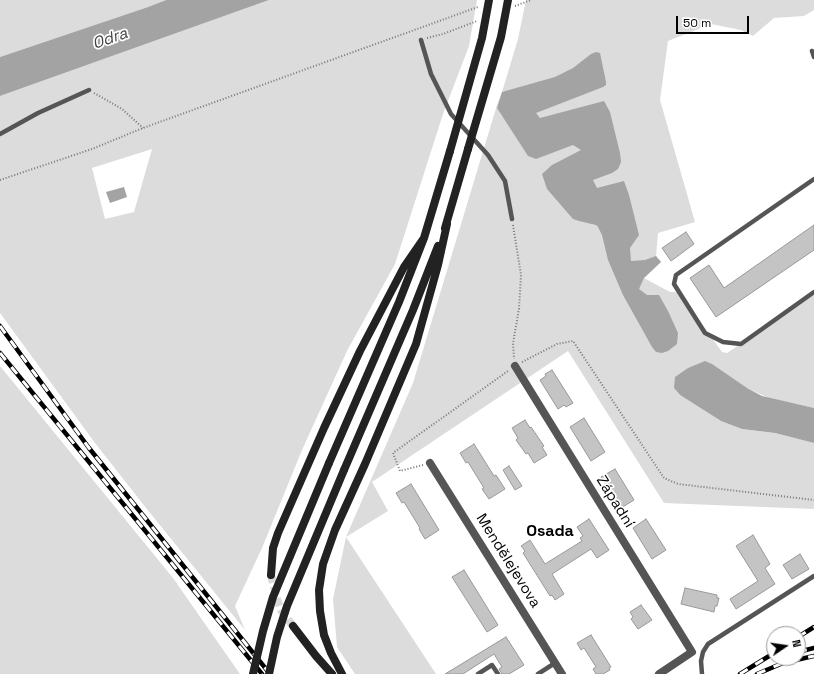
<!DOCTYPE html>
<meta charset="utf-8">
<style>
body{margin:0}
#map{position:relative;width:814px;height:674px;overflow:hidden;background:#fff;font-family:"Space Grotesk",sans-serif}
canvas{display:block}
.north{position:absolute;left:766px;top:626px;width:40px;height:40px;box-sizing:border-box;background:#fff;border:1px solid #999;border-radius:50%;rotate:77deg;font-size:11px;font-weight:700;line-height:16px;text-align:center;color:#000}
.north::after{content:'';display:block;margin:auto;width:14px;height:18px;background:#000;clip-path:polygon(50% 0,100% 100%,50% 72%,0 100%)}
.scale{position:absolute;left:676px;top:16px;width:73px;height:18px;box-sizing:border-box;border:2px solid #000;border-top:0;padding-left:5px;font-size:12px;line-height:14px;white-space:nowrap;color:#000;-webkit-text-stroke:3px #fff;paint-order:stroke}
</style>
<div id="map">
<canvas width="814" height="674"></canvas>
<div class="north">N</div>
<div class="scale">50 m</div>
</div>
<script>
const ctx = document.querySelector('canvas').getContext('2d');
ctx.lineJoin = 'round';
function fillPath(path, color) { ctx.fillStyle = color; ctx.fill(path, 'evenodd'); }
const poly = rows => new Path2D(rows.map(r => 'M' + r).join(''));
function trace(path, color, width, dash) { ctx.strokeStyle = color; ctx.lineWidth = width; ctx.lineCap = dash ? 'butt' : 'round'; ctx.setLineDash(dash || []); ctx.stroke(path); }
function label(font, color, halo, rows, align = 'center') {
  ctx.font = font + ' "Space Grotesk",sans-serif'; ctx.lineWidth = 3.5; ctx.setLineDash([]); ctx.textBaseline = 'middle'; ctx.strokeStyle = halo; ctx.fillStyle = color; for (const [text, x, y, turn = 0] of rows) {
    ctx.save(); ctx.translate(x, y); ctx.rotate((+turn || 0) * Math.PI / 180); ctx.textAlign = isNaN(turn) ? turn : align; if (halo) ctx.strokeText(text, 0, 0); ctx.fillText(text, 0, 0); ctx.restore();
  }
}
const green = poly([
 [0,0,166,0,148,7,0,57],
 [269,0,477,0,469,46,443,114,395,264,347,351,302,450,262,548,235,606,245,630,146,508,95,443,0,313,0,96],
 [152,149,134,212,105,219,92,168],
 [526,0,814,0,814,10,804,16,774,18,753,36,741,30,711,24,668,41,660,100,695,222,658,233,656,256,661,262,644,278,670,292,679,292,722,352,727,353,814,295,814,408,771,399,747,388,674,388,680,395,721,421,742,429,775,433,814,443,814,509,664,503,568,351,372,482,388,511,346,537,436,674,355,674,337,647,333,599,346,537,413,383,497,105,502,92,518,39],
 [0,366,173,578,240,674,0,674]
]);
const water = poly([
 [166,0,269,0,0,96,0,57,148,7],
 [596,52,600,53,606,82,606,85,603,87,536,113,540,118,604,101,610,112,620,153,621,162,618,169,612,173,593,180,597,188,624,181,629,195,639,235,630,248,631,261,645,260,656,256,661,262,644,278,639,289,647,295,659,295,668,311,678,333,677,344,668,351,662,353,656,352,652,347,623,295,608,260,602,235,598,227,596,225,579,221,573,219,547,189,542,174,552,165,581,150,573,145,536,159,528,156,497,108,502,92,555,77,573,68,591,54],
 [124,187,127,197,110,203,106,192],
 [705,361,712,364,747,388,762,396,814,408,814,443,775,433,742,429,721,421,680,395,674,388,675,377,688,368]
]);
const building = poly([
 [814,225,814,250,716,317,690,278,709,265,724,288,814,225],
 [686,232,694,244,671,261,662,248,686,232],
 [552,370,573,403,566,407,564,405,558,409,540,380,546,376,545,374,552,370],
 [584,418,605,452,591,461,570,427,584,418],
 [525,420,530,428,531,427,544,446,542,447,547,455,534,463,528,453,526,454,516,440,518,438,512,428,525,420],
 [474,444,494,476,496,475,505,489,489,499,482,489,484,488,468,462,466,463,460,453,474,444],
 [509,466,522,486,515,490,503,470,509,466],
 [615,469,634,500,621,508,601,477,615,469],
 [411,484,439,530,425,539,419,529,420,528,404,502,402,503,396,493,411,484],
 [589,519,609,550,597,558,591,549,552,574,564,594,555,600,552,595,550,596,523,553,525,551,521,546,530,540,545,564,582,541,580,538,583,536,577,527,589,519],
 [646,519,666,550,652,559,633,528,646,519],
 [753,535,770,564,765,568,775,584,736,609,730,599,758,581,736,546,753,535],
 [800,554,809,569,792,579,783,565,800,554],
 [464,570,498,625,487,632,452,577,464,570],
 [685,588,717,595,717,598,719,598,717,606,715,606,714,612,681,604,685,588],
 [641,605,652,620,638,629,631,619,633,617,630,612,641,605],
 [591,635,611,667,609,668,610,670,603,674,596,674,593,669,596,667,584,648,581,650,577,643,591,635],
 [506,637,524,665,509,674,502,674,499,669,502,667,494,654,463,674,445,674,506,637]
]);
const secondaryTunnel = poly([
 [271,575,277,599,281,610,293,626]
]);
const path = poly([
 [515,6,531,0],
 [427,38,443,34,477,21],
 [94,93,122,109,143,128],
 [0,180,92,149,143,128,478,7],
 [513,225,521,275,519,309,513,343,514,359],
 [522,362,557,344,573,341,664,478,678,484,814,500],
 [423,465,400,471,393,453,508,371]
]);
const lane = poly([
 [421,40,431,74,451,114,488,155,505,181,512,219],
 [812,51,814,57],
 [0,134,38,113,89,90],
 [814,179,676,275,674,284,705,333,723,342,741,344,814,292],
 [478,674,492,665,498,674],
 [538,674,555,663],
 [702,674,701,661,703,652,708,644,814,576]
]);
const street = poly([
 [515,366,692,652,659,674],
 [430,463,562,674]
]);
const secondary = poly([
 [445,228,468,149],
 [329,463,399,302,424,238,450,151],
 [344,470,413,310,438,246],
 [271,575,273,548,278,533,324,428,360,351,404,267,424,238],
 [293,626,316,656,332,674],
 [342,674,331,653,324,635,320,611,319,590,323,564,335,530,365,464,416,344,438,265,447,224]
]);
const rail = poly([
 [0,326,89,448,270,674],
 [0,353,262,674],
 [798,637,814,627],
 [798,652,814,648],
 [740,674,774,653],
 [757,674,783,663,814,656]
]);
const secondaryBridge = poly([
 [468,149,501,37,508,0],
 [450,151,482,38,489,0],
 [253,674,263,631,273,597,329,463],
 [269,674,277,637,287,606,344,470]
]);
const streetNames = [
 ["Západní",615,502,58],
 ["Mendělejevova",508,561,58]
];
const waterNames = [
 ["Odra",110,39,-19]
];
const neighbourhoodNames = [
 ["Osada",550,532]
];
fillPath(green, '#dcdcdc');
fillPath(water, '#a3a3a3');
fillPath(building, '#c4c4c4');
trace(building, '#999', 1);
trace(secondaryTunnel, '#d9d9d9', 8, [8, 4]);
trace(path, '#777', 2, [1, 2]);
trace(lane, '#555', 4.5);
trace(street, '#555', 8);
trace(secondary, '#222', 8);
trace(rail, '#000', 4.5);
trace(rail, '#fff', 3, [9]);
trace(secondaryBridge, '#222', 8);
label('15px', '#000', '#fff', streetNames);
label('italic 16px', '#444', '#fff', waterNames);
label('bold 16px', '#000', '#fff', neighbourhoodNames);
</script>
